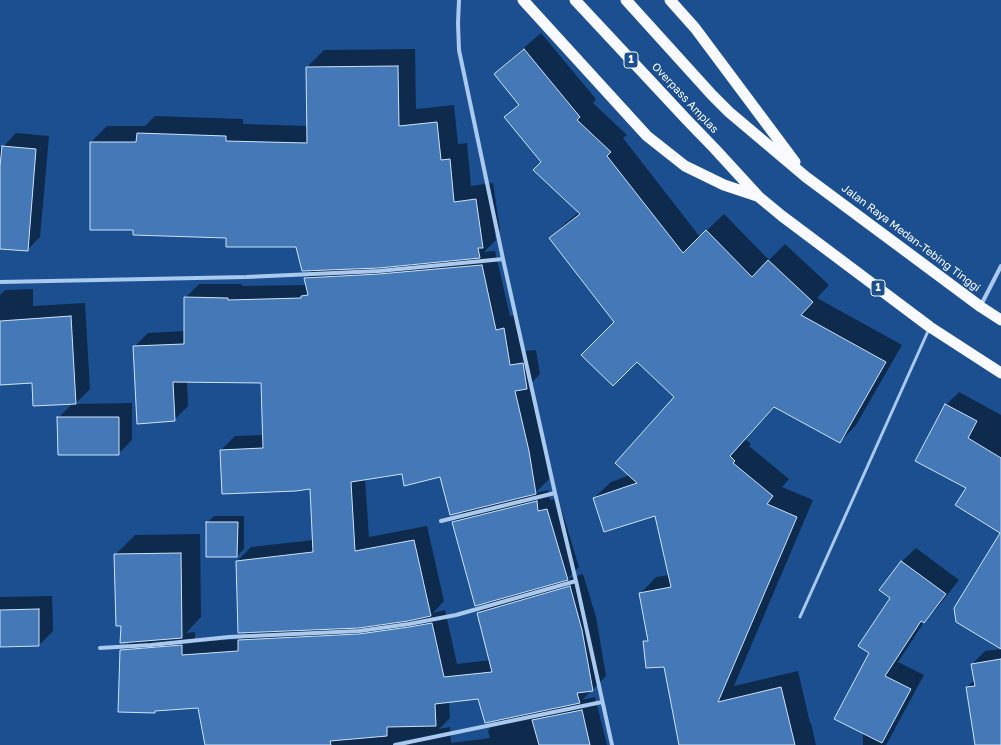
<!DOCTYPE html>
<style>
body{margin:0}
canvas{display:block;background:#1b4f8f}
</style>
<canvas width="1001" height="745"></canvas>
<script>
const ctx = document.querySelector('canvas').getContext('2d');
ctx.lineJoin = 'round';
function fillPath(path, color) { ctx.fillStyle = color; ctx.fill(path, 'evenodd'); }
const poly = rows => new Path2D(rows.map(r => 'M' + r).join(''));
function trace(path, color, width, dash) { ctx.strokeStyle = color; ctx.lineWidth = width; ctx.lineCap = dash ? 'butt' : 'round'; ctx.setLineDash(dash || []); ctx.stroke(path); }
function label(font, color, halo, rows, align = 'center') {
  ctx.font = font + ' "Golos Text",sans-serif'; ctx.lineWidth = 3; ctx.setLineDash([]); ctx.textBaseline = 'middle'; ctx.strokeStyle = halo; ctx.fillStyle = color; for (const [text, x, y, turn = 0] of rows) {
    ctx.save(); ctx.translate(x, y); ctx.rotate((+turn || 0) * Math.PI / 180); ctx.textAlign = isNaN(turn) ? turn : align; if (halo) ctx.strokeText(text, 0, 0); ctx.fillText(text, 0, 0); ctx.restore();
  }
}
const shadow = poly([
 [541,33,596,99,593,103,627,135,623,138,700,237,724,214,769,260,785,244,829,285,817,298,902,345,856,425,840,442,775,407,745,439,751,444,749,446,789,479,782,487,813,500,734,686,798,671,810,723,811,723,816,745,680,745,665,665,644,642,648,638,640,594,656,577,669,575,656,514,594,498,611,482,630,475,675,397,637,361,615,322,550,238,567,222,579,212,543,162,506,117,519,104,495,74,512,58],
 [415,49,416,109,454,105,458,144,467,143,471,186,493,183,500,230,495,234,496,240,484,252,495,251,510,316,518,315,524,351,536,350,540,374,530,384,542,436,549,479,535,493,548,490,550,500,558,498,579,567,568,578,583,574,596,617,606,676,582,700,595,697,607,745,206,745,198,707,157,710,154,712,121,651,130,641,122,625,115,555,135,535,200,534,201,617,186,633,195,632,195,642,241,639,248,632,237,561,251,547,314,540,311,487,221,450,235,436,263,435,262,382,187,381,188,406,174,420,134,347,148,333,185,331,185,298,199,284,242,284,242,286,306,285,305,278,313,269,297,246,227,237,134,229,90,143,107,126,145,126,155,116,243,119,243,124,308,126,307,67,324,50],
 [403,473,441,476,465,510,453,522,490,601,478,613,490,660,457,664,445,610,433,613,444,601,427,526,369,537,365,479],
 [478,698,499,719,488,730,490,738,451,743,450,727,439,729,450,718,449,701],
 [16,133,49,136,40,237,27,250,0,248,0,147,2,148],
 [33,289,33,306,85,303,90,389,75,404,132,403,132,440,118,454,58,418,73,403,33,382,0,384,0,295,5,290],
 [959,392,1001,415,1001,532,967,488,946,405],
 [214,516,244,516,244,549,237,556,207,523],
 [916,548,959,580,937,608,926,619,898,662,924,675,886,745,863,745,863,733,871,653,891,598,880,590,902,561],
 [52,596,53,631,39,645,0,646,0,597],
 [1001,649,1001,745,976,745,967,687,975,680,972,664,985,651]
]);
const building = poly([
 [524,49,580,117,577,120,611,152,607,156,683,253,706,230,752,277,768,260,813,302,801,315,886,362,840,443,774,407,730,456,735,461,733,463,773,496,767,504,797,517,718,702,781,687,795,745,679,745,664,667,646,668,643,641,648,641,639,593,671,587,655,516,604,532,593,498,637,483,615,463,674,397,637,362,613,386,581,355,614,322,549,238,580,214,533,170,541,162,504,117,519,105,494,74,524,49],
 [398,66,399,126,437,122,441,160,450,159,454,202,476,199,483,248,478,248,480,258,379,268,302,271,296,247,226,247,226,238,133,235,133,230,90,230,90,142,136,142,137,133,226,136,226,141,307,143,306,67,398,66],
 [2,146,36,149,28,251,0,249,0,166,2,146],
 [482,265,496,330,504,328,510,365,523,363,527,389,515,391,529,451,536,494,450,515,440,477,404,486,402,474,351,482,355,551,414,540,431,616,408,621,359,628,238,633,236,561,313,552,310,489,296,491,222,494,220,450,263,448,261,383,173,382,175,421,137,424,133,346,184,344,184,297,228,298,228,300,301,298,301,296,308,295,304,278,379,274,482,265],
 [71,316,76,404,33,406,32,383,0,385,0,321,71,316],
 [945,404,977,421,968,438,1001,458,1001,649,956,622,954,608,1000,533,955,505,966,488,915,461,945,404],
 [57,417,119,417,119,455,58,455,57,417],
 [537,501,538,511,547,509,568,580,475,606,452,522,537,501],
 [206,522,238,522,237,557,206,557,206,522],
 [181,553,182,638,120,643,121,626,116,626,114,554,181,553],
 [901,561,946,594,924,623,921,621,885,676,911,689,882,743,834,719,869,653,858,646,890,598,879,590,901,561],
 [570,586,582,630,593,691,577,693,580,703,485,723,478,699,435,704,436,726,387,727,387,736,330,741,331,745,205,745,198,708,155,711,155,713,118,712,120,650,182,645,182,655,238,651,238,640,359,634,409,627,432,623,444,677,492,672,477,613,570,586],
 [39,609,39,646,0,647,0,610,39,609],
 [1001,659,1001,745,975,745,966,687,975,686,971,664,1001,659],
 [582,710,590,745,539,745,532,720,582,710]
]);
const service = poly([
 [800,617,929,329]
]);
const minor = poly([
 [459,0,458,23,459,50,503,259,555,493,576,581,612,745],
 [0,282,246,277,379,271,503,259],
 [981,305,1001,266],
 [441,521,555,493],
 [100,648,151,645,229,637,359,631,409,624,456,615,576,581],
 [395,745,602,702]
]);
const trunk = poly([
 [523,0,647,136,685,166,724,185,757,196],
 [575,0,687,120,715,149,759,197,782,216,930,327,1001,373],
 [626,0,712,95,729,112,806,177,981,307,1001,320],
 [670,0,695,28,795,162]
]);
const shields = [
 [631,60,14],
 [878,288,14]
];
const shieldNames = [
 ["1",631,60],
 ["1",878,288]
];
const streetNames = [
 ["Overpass Amplas",685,98,47],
 ["Jalan Raya Medan-Tebing Tinggi",911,238,37]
];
fillPath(shadow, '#0007');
fillPath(building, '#4478b7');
trace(building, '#cfe3fa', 1);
trace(service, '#a9c9ee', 3);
trace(minor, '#a9c9ee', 4);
trace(trunk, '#f8faff', 11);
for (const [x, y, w] of shields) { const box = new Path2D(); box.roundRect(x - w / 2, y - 8, w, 16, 3); ctx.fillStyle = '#1b4f8f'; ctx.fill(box); trace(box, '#fff', 1); }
label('bold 10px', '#fff', null, shieldNames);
label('11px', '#fff', '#1b4f8f', streetNames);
</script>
